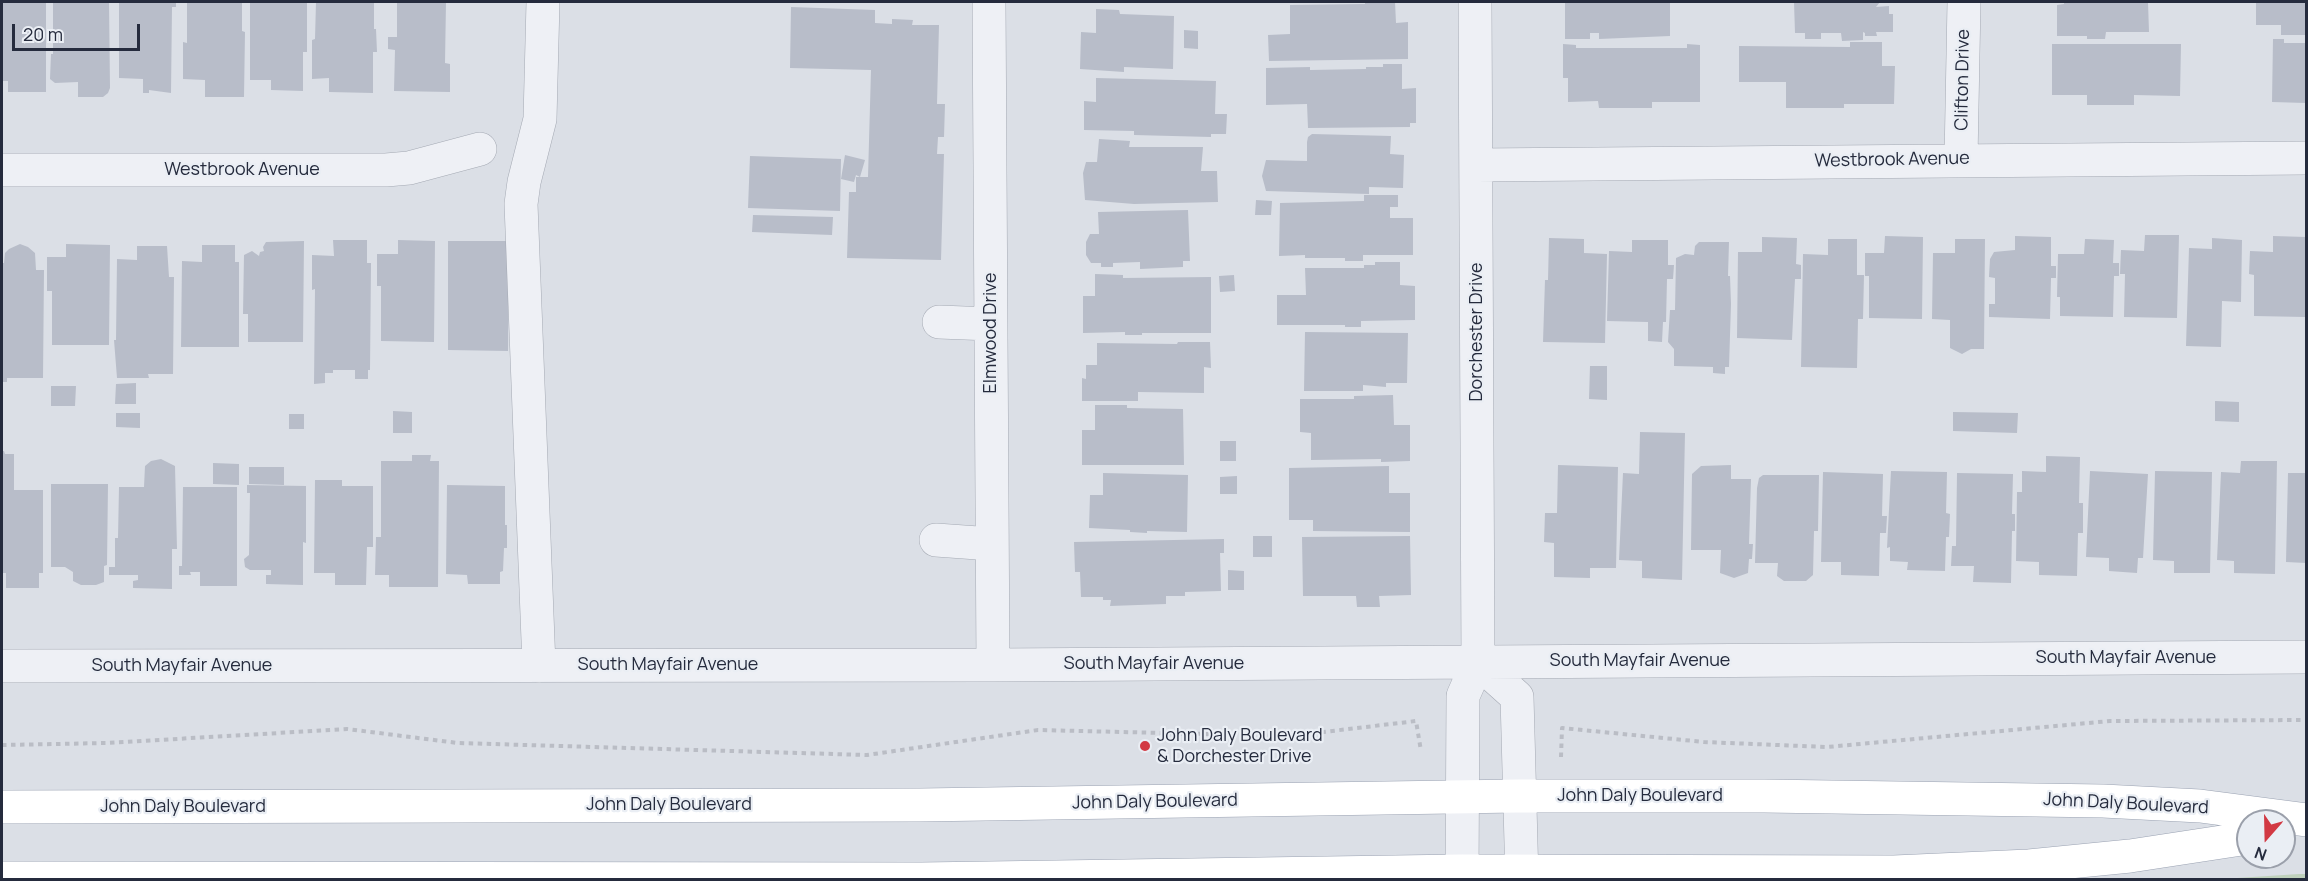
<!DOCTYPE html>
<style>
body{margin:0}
#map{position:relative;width:2308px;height:881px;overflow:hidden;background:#dbdfe6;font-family:Manrope,sans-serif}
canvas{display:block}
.frame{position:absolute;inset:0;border:3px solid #252b3d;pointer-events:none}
.north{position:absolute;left:2236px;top:809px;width:60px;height:60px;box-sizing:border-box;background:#eaeef4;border:2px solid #9ba0ab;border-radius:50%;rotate:200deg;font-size:16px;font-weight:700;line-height:24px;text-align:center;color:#252b3d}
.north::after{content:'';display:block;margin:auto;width:21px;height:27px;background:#d23943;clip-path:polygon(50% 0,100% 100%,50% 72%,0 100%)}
.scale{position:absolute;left:12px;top:24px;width:128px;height:27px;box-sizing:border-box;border:3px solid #252b3d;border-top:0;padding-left:8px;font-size:18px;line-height:21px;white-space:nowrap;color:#252b3d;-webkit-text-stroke:4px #eaeef4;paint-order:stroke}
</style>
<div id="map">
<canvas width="2308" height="881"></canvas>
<div class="frame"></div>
<div class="north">N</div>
<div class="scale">20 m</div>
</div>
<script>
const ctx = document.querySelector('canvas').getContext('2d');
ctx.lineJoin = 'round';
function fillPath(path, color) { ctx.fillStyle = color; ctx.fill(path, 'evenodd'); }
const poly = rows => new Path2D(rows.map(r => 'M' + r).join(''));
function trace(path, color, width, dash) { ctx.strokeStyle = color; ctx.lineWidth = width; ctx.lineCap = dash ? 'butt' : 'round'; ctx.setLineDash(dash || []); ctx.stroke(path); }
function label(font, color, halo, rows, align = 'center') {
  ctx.font = font + ' Manrope,sans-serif'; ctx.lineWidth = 4.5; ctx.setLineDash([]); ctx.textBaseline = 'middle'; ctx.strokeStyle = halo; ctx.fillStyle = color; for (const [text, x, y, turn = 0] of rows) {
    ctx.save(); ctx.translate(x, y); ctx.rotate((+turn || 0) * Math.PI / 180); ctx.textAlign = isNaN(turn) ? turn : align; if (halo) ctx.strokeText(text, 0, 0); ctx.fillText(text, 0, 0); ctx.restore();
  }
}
const green = poly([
 [2299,874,2306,874,2306,879,2222,879]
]);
const building = poly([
 [2,2,46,2,46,92,8,92,8,81,2,81],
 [53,2,109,2,110,88,108,93,103,97,78,97,78,82,55,83,50,79,51,54,53,54],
 [119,2,176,2,176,7,172,7,171,93,149,90,149,93,143,93,143,79,119,78],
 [187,2,242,2,242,31,245,32,244,97,205,97,205,80,183,79,183,42,187,43],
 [250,2,307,2,307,52,303,52,303,91,271,90,271,80,250,80],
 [316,2,374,2,374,29,376,29,377,52,373,52,373,93,329,92,329,78,312,79,312,40,315,39],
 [397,2,446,2,445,63,450,64,450,92,394,91,395,50,388,49,388,37,397,37],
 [1365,2,1395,2,1396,23,1408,22,1408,59,1269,61,1268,35,1290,34,1290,5,1365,4],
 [1580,2,1670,2,1670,36,1599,39,1599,33,1590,33,1590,39,1565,39,1565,3],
 [1794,2,1880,2,1876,7,1889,6,1889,14,1893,14,1893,32,1876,32,1877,36,1865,36,1865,33,1863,32,1863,40,1842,41,1841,33,1821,33,1821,39,1805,39,1805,33,1795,33],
 [2064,2,2148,2,2149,32,2106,32,2105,39,2087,39,2087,36,2057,36,2057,5,2064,4],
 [2256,2,2306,2,2306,35,2281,35,2281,25,2256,25],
 [791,7,875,10,875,23,892,24,892,19,913,20,912,25,939,25,937,104,945,104,944,137,938,137,937,154,944,154,941,260,847,258,849,192,856,192,856,177,868,177,871,70,790,68],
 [1096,9,1119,10,1120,14,1174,16,1173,69,1124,67,1124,72,1080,69,1081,32,1096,33],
 [1184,30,1198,31,1198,49,1184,48],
 [2273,39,2284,39,2284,43,2306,43,2306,103,2272,102],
 [1850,42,1882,42,1882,66,1895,66,1894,104,1844,104,1844,108,1786,108,1786,82,1739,82,1739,46,1850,47],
 [1563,44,1576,45,1576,48,1687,48,1687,44,1700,45,1700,102,1652,102,1652,108,1599,108,1598,101,1568,102,1568,78,1563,78],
 [2052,44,2181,44,2180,96,2134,95,2134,105,2087,105,2087,95,2052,95],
 [1383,64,1402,64,1402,89,1416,88,1416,123,1410,123,1410,127,1308,128,1307,104,1266,105,1266,68,1310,67,1310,70,1366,69,1366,67,1383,67],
 [1096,78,1216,81,1215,114,1227,114,1226,134,1211,134,1211,137,1134,135,1134,131,1084,130,1084,101,1096,102],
 [1312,134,1391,136,1390,154,1404,155,1403,188,1369,187,1369,194,1266,191,1262,176,1266,160,1307,161,1307,142,1308,137],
 [1099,139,1130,141,1129,147,1203,147,1201,171,1217,171,1218,202,1134,204,1085,200,1083,173,1086,162,1097,162],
 [845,155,865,160,860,177,856,175,854,182,841,179],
 [750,156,841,159,840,211,748,208],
 [1364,195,1398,195,1398,207,1390,207,1390,218,1413,218,1413,255,1363,255,1363,261,1345,261,1345,258,1305,258,1305,255,1279,256,1280,203,1364,201],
 [1256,200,1272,201,1271,215,1255,215],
 [1188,210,1190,261,1183,261,1183,267,1140,269,1140,262,1113,263,1113,267,1101,267,1101,263,1091,263,1086,255,1086,242,1090,234,1099,234,1098,212],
 [753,215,833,217,832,235,752,232],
 [2145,235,2179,235,2177,318,2124,317,2125,274,2120,274,2121,250,2144,251],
 [1885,236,1923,237,1922,319,1869,318,1869,276,1865,276,1865,253,1884,253],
 [2015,236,2051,237,2051,266,2056,266,2056,278,2051,278,2050,319,1989,317,1989,304,1995,304,1995,278,1989,277,1990,259,1994,252,2015,250],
 [2273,236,2306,237,2305,317,2254,316,2254,275,2249,274,2250,251,2273,252],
 [1762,237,1797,238,1796,264,1801,265,1801,279,1795,279,1792,340,1737,338,1738,252,1762,252],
 [1549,238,1584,239,1584,253,1607,254,1605,343,1543,342,1545,280,1548,280],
 [2212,238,2242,240,2241,302,2222,301,2221,347,2186,346,2189,248,2212,249],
 [1828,239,1857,239,1857,275,1864,275,1863,319,1858,319,1857,368,1801,367,1803,254,1828,255],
 [1955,239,1985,239,1984,349,1971,349,1962,354,1950,348,1950,320,1932,319,1933,253,1955,253],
 [2085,239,2114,240,2113,263,2119,263,2119,276,2114,276,2113,317,2060,316,2060,297,2057,297,2058,254,2084,254],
 [333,240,367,240,367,263,371,263,370,370,368,370,368,379,355,379,355,370,333,370,333,373,325,373,325,383,314,384,315,289,312,290,312,255,334,256],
 [398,240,435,241,434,342,381,341,381,286,377,286,377,254,398,254],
 [1632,240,1668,240,1668,265,1674,265,1673,279,1667,279,1666,322,1663,322,1662,342,1648,341,1648,322,1607,321,1609,251,1632,252],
 [304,241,303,342,248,342,248,314,243,314,244,255,252,251,259,256,260,252,264,251,263,247,266,242],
 [448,241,509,241,508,351,448,350],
 [1699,242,1729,242,1728,276,1730,276,1731,304,1729,367,1725,367,1725,374,1713,373,1713,367,1674,366,1674,349,1668,342,1670,310,1675,310,1676,258,1685,254,1694,255,1695,246],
 [20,244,28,247,35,253,36,270,44,270,43,378,7,378,7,382,2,382,2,263,4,263,5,253,9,249],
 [66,244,110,245,109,345,52,345,52,291,47,291,47,257,66,257],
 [202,245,235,245,235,262,239,262,239,347,181,347,182,261,202,262],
 [137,246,167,246,169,277,174,277,173,374,148,374,149,378,117,378,114,340,116,340,117,259,137,260],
 [1375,262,1400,262,1400,285,1415,286,1415,320,1361,321,1361,327,1345,327,1345,325,1277,325,1277,295,1306,295,1305,268,1364,268,1364,265,1375,265],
 [1095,274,1123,275,1123,278,1211,277,1211,333,1142,333,1142,335,1125,335,1125,332,1083,333,1083,296,1095,296],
 [1234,275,1235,291,1220,292,1219,276],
 [1305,332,1408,333,1407,383,1386,383,1386,387,1363,385,1363,391,1304,391],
 [1178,342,1210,342,1211,368,1204,367,1204,393,1138,392,1138,401,1082,401,1082,378,1086,379,1086,365,1097,365,1097,343,1177,344],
 [1590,366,1607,366,1607,400,1589,399],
 [136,383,136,404,115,404,116,384],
 [51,386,76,386,75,406,51,406],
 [1393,395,1394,425,1410,425,1410,461,1381,462,1381,459,1311,460,1311,433,1300,432,1300,399,1354,399,1354,396],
 [2215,401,2239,402,2239,422,2215,421],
 [1095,405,1127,405,1127,408,1183,409,1184,465,1082,465,1082,430,1095,430],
 [393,411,412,412,412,433,393,433],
 [1953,412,2018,413,2017,433,1953,431],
 [116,413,140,413,140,428,116,427],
 [289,414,304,414,304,429,289,429],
 [1640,432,1685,433,1682,580,1642,578,1642,561,1619,560,1623,473,1639,474],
 [1220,441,1236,441,1236,461,1220,461],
 [2,451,4,451,5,454,14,454,14,490,43,490,43,573,39,573,39,588,6,588,6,573,2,573],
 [412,455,431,455,430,461,439,461,438,587,389,587,389,575,375,575,376,537,381,537,381,461,412,461],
 [2046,456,2080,457,2079,503,2083,503,2083,533,2078,533,2077,576,2039,575,2039,562,2016,561,2017,492,2022,492,2022,471,2046,472],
 [161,459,175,466,177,549,172,549,172,589,133,588,133,581,138,580,138,575,109,575,109,567,115,567,115,538,118,538,119,487,144,487,145,466,151,461],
 [2241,461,2277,461,2275,574,2234,573,2234,561,2217,560,2221,472,2240,473],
 [213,463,239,464,239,485,213,484],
 [1558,465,1618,467,1616,568,1590,568,1590,578,1554,577,1554,543,1544,542,1545,513,1557,513],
 [1731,465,1731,479,1751,479,1749,544,1753,544,1752,559,1749,559,1748,573,1734,578,1720,573,1721,550,1691,550,1692,474,1701,466],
 [1389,466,1389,493,1410,493,1410,532,1313,531,1313,520,1289,520,1289,468],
 [249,467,284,467,284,485,249,484],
 [1891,471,1947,472,1946,513,1950,514,1949,537,1946,537,1945,571,1907,570,1908,562,1890,561,1890,547,1887,548],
 [2090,471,2148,474,2143,558,2138,558,2137,573,2109,571,2109,558,2086,557],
 [2155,471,2212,472,2210,573,2174,573,2174,561,2153,560],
 [1823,472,1883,474,1882,516,1887,516,1886,533,1880,533,1879,576,1841,575,1841,562,1821,562],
 [1103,473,1188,475,1187,532,1147,531,1147,533,1130,532,1130,530,1089,528,1090,495,1103,495],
 [1957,473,2013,474,2012,514,2015,514,2015,531,2012,531,2011,583,1973,582,1974,566,1951,566,1952,546,1956,546],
 [2288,473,2306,473,2306,563,2286,562],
 [1763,475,1819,475,1818,531,1814,531,1813,575,1806,581,1784,581,1777,576,1778,563,1755,563,1757,488,1759,478],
 [1237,476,1237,494,1220,494,1220,477],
 [315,480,342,480,342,486,373,486,373,547,367,547,366,585,335,585,335,573,314,573],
 [51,484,108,484,107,565,104,566,104,582,96,585,81,585,73,581,73,572,65,567,51,567],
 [247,485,306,486,306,543,303,542,303,585,266,584,266,575,271,575,271,570,250,570,245,567,244,559,249,555,250,493,247,493],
 [447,485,505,486,505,525,507,525,507,548,504,548,503,571,500,572,500,584,468,584,467,575,446,574],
 [183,487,237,487,237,586,200,586,200,572,190,572,191,575,179,575,179,566,182,566],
 [1253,536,1272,536,1272,557,1253,557],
 [1410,536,1411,595,1379,596,1380,607,1357,607,1356,596,1303,596,1302,537],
 [1224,539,1224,553,1220,553,1221,591,1185,592,1185,596,1166,596,1166,604,1110,606,1111,600,1103,600,1103,597,1081,597,1080,572,1075,572,1074,542],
 [1228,570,1244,571,1244,590,1228,590]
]);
const path = poly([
 [2,745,107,743,347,729,458,743,867,755,1038,730,1290,736,1416,721,1421,751],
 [1561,757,1562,728,1704,742,1827,747,2110,721,2306,720]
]);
const minor = poly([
 [989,2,993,665],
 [1961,159,1964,2],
 [1477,165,2306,158],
 [2,170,386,170,409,168,480,149],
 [939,322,991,324],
 [936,540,992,544],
 [1478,662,1517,697,1522,880],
 [2,666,993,665,2306,657],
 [539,666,521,204,524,182,540,119,543,2],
 [1462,880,1463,696,1478,662,1475,2]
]);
const major = poly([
 [2,807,920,805,1518,796,1764,796,2103,801,2200,806,2306,820],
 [2,878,921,879,1462,871,1894,872,2029,866,2130,856,2248,838]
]);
const markers = [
 [1145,746,6,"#d23943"]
];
const streetNames = [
 ["Clifton Drive",1963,80,-89],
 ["Westbrook Avenue",1892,160,-1],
 ["Westbrook Avenue",242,170],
 ["Dorchester Drive",1477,332,-90],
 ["Elmwood Drive",991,333,-90],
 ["South Mayfair Avenue",2126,658],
 ["South Mayfair Avenue",1640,661],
 ["South Mayfair Avenue",1154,664],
 ["South Mayfair Avenue",668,665],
 ["South Mayfair Avenue",182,666],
 ["John Daly Boulevard",1640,796],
 ["John Daly Boulevard",1155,802,-1],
 ["John Daly Boulevard",2126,804,3],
 ["John Daly Boulevard",669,805],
 ["John Daly Boulevard",183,807]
];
const poiNames = [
 ["John Daly Boulevard",1157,736],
 ["& Dorchester Drive",1157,757]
];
fillPath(green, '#bfd1bc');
fillPath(building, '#b8bdc9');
trace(minor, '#a4a9b3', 34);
trace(major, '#9aa2b2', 34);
trace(path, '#babdc5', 4, [4.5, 4.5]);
trace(minor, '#eef0f5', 33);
trace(major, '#fff', 33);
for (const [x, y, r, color] of markers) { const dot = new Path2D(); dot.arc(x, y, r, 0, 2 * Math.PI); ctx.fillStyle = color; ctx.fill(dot); trace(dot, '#eaeef4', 2); }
label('18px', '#252b3d', '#eaeef4', streetNames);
label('18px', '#252b3d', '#eaeef4', poiNames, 'left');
</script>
